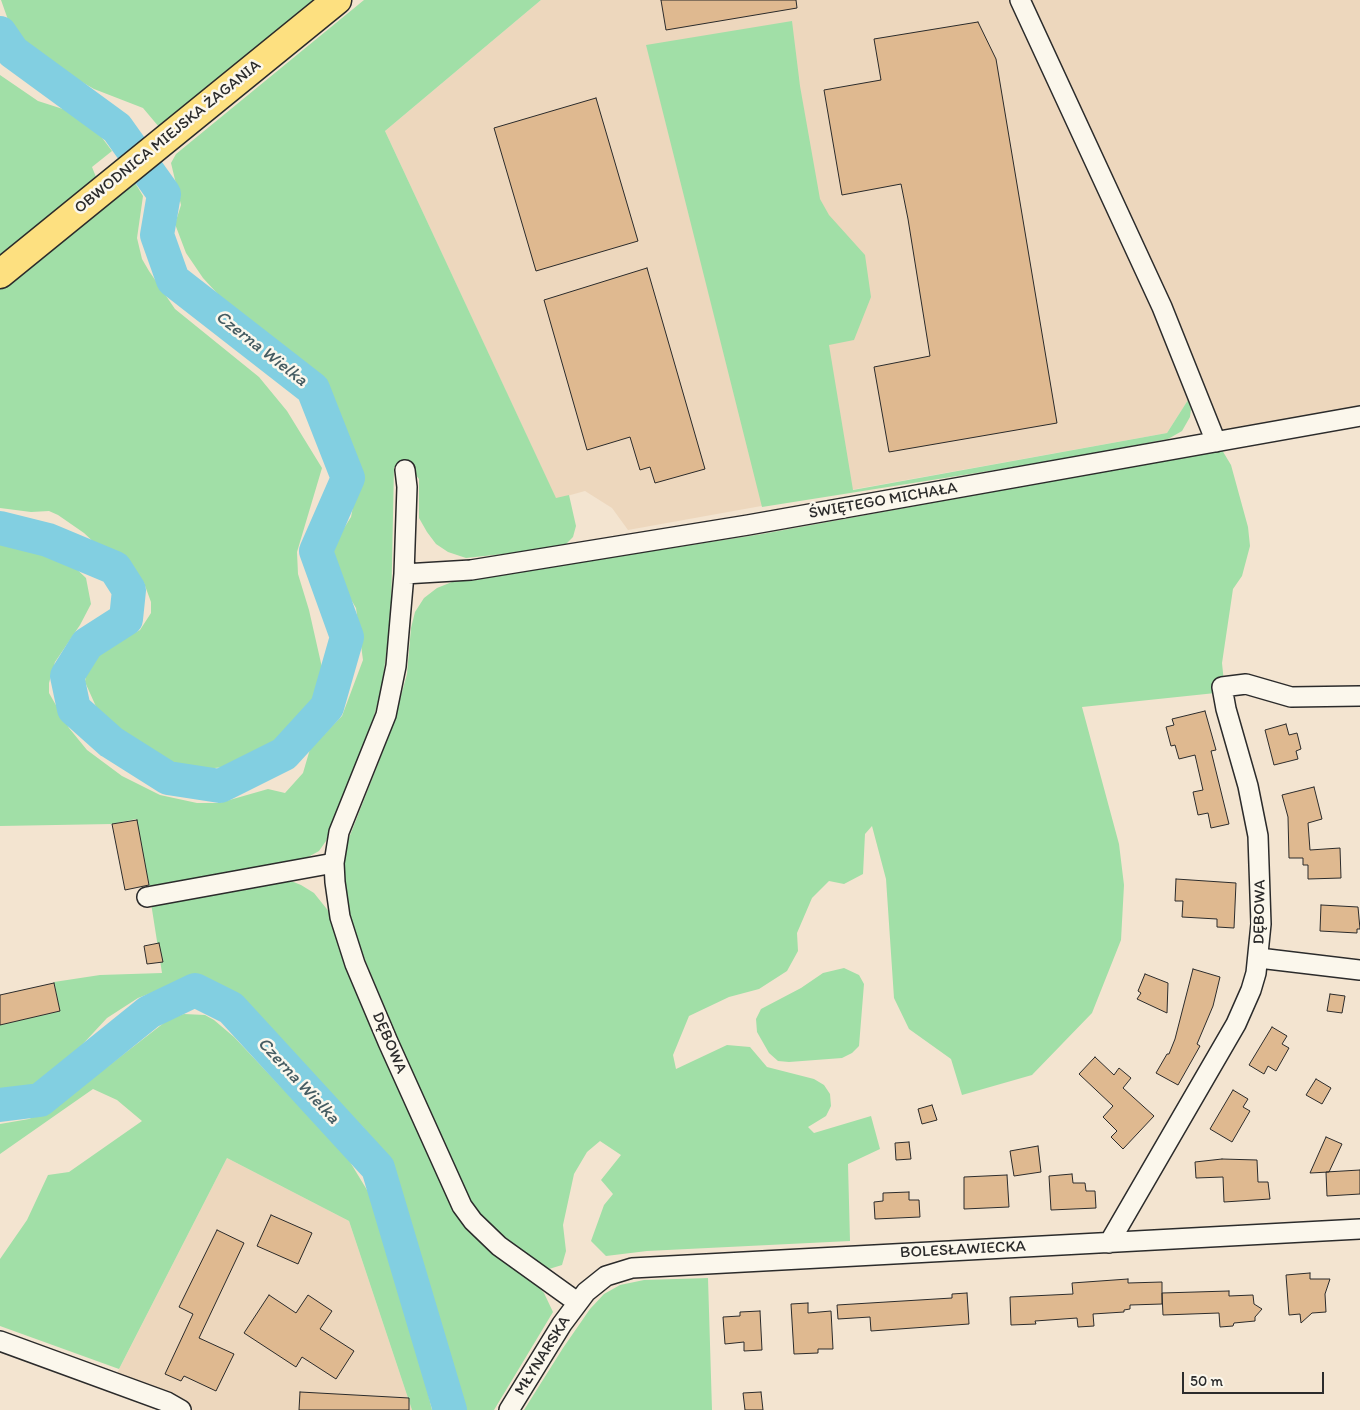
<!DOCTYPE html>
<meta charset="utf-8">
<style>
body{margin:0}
#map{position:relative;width:1360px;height:1410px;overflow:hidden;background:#f3e4d0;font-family:Itim,sans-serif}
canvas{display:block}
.scale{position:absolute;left:1182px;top:1372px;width:142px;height:22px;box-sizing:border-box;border:2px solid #2b2b2b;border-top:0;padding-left:6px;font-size:15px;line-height:18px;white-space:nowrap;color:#2b2b2b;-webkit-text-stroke:4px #fbf7ec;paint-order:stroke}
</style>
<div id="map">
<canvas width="1360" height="1410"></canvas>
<div class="scale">50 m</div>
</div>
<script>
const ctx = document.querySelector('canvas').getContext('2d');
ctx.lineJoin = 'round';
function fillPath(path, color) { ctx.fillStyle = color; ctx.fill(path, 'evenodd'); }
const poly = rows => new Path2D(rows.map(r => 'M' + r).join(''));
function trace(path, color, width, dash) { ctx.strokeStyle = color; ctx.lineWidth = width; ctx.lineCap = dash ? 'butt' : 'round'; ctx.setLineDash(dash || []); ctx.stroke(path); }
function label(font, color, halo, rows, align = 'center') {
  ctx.font = font + ' Itim,sans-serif'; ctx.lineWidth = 5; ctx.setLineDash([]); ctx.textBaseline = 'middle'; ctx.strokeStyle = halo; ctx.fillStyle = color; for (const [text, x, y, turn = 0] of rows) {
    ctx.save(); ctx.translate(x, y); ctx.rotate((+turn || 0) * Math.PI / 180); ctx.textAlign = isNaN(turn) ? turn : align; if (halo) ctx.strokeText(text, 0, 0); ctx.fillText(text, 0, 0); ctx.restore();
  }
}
const built = poly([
 [541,0,1360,0,1360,416,1216,442,1191,382,1188,400,1167,433,628,530,612,508,585,491,556,499,385,131],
 [227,1158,349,1221,412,1410,180,1410,113,1381]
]);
const green = poly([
 [1,0,318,0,159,127,143,108,94,89,42,59,12,31],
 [364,0,541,0,385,131,556,498,569,495,576,526,573,537,566,544,531,551,466,558,448,552,436,544,427,532,419,518,419,479,413,472,394,467,391,614,382,687,374,716,326,841,319,851,301,861,150,890,136,819,112,824,0,826,0,542,40,550,67,560,86,578,91,604,80,625,55,662,49,683,49,693,69,728,87,750,122,776,160,795,197,803,219,803,268,789,285,793,303,773,310,749,342,716,363,660,356,608,331,566,334,544,351,517,359,476,351,441,332,399,301,364,239,317,203,278,186,253,175,224,181,205,171,163,176,154],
 [792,21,800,86,820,199,829,215,865,255,871,297,854,340,829,345,853,490,1167,433,1188,400,1191,409,1190,417,1182,431,1168,439,1058,460,762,507,646,45],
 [0,75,38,101,69,111,100,135,112,151,92,167,96,177,0,255],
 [134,181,143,196,137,238,142,259,149,271,175,309,259,377,287,411,322,468,297,552,298,574,309,610,323,672,321,685,311,705,290,730,255,758,234,766,195,770,167,764,130,740,98,711,85,682,86,673,93,659,116,643,140,630,151,613,151,602,144,583,118,558,99,547,84,533,58,515,49,511,31,512,0,508,0,288],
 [1222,450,1231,465,1248,527,1250,546,1242,576,1233,589,1222,663,1225,692,1082,707,1119,844,1124,885,1121,940,1092,1013,1032,1075,962,1095,951,1059,909,1029,894,998,886,879,872,826,865,834,863,874,844,884,829,881,812,898,797,933,798,951,787,971,759,989,729,997,689,1016,673,1055,676,1069,727,1045,750,1047,767,1067,814,1079,824,1085,830,1094,831,1106,826,1116,808,1127,814,1133,871,1116,880,1149,848,1164,850,1241,647,1251,606,1256,591,1241,604,1205,613,1194,601,1180,621,1155,600,1141,587,1152,574,1174,563,1225,566,1251,562,1265,549,1269,531,1258,477,1214,418,1087,355,936,341,873,347,843,392,728,407,674,411,628,415,612,424,598,437,588,452,582,762,534],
 [280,881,291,881,301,885,314,893,330,913,339,949,400,1094,453,1207,471,1233,491,1251,537,1285,544,1293,553,1312,494,1410,458,1410,421,1269,382,1156,363,1127,321,1090,219,984,208,979,185,980,138,998,107,1018,68,1060,33,1088,0,1095,0,1025,60,1011,54,982,100,975,162,973,151,903],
 [844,968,859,975,864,984,859,1046,852,1053,842,1058,789,1062,778,1061,769,1053,757,1032,756,1019,761,1009,801,988,823,973],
 [184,1014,205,1015,214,1020,234,1037,347,1157,381,1213,402,1285,432,1410,412,1410,349,1221,227,1158,119,1369,0,1326,0,1259,27,1220,48,1175,69,1172,142,1121,117,1100,93,1089,0,1154,0,1124,29,1119,46,1111,89,1081,169,1019],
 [708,1278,712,1410,524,1410,563,1348,590,1309,604,1294,620,1285,644,1280]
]);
const river = poly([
 [0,33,13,52,117,128,164,194,157,235,173,280,313,389,348,478,316,551,347,637,327,707,284,754,220,786,168,778,111,742,74,709,67,676,87,644,126,619,129,590,115,568,48,540,0,528],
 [0,1105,40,1100,149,1012,195,990,231,1008,378,1168,450,1410]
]);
const building = poly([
 [661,0,796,0,797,8,666,30,661,0],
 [978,22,996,59,1057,423,889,452,874,367,930,356,908,219,901,184,842,195,824,90,881,80,874,39,978,22],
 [596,98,638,241,536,271,494,128,596,98],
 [647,268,705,469,655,483,650,467,640,470,630,437,587,450,544,300,647,268],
 [1205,711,1216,750,1211,751,1229,824,1211,828,1208,813,1198,815,1193,792,1203,790,1195,755,1179,759,1175,745,1171,746,1166,727,1174,725,1172,719,1205,711],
 [1286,724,1289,735,1297,733,1301,749,1296,751,1298,759,1274,765,1265,730,1286,724],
 [1314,787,1322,819,1308,823,1310,850,1340,848,1341,878,1308,879,1308,865,1303,865,1303,858,1289,858,1288,817,1282,795,1314,787],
 [137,820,149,885,125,890,112,824,137,820],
 [1176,879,1236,883,1234,928,1217,927,1217,919,1182,917,1183,901,1175,901,1176,879],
 [1321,905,1358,907,1360,929,1357,929,1357,933,1320,931,1321,905],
 [159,943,163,962,147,964,144,946,159,943],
 [1193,969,1220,977,1213,1006,1197,1044,1200,1046,1178,1085,1156,1073,1167,1054,1169,1054,1175,1039,1193,969],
 [1145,974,1168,983,1167,1013,1137,999,1141,993,1138,991,1145,974],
 [54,983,60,1011,0,1025,0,995,54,983],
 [1330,994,1345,996,1342,1013,1327,1011,1330,994],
 [1272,1027,1287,1036,1282,1044,1289,1048,1276,1071,1268,1066,1264,1074,1249,1065,1272,1027],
 [1095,1057,1114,1075,1119,1068,1131,1078,1123,1088,1154,1116,1123,1149,1111,1137,1117,1131,1103,1117,1113,1106,1079,1074,1095,1057],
 [1316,1079,1331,1088,1322,1104,1306,1095,1316,1079],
 [1233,1090,1248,1099,1243,1107,1250,1111,1232,1142,1210,1129,1233,1090],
 [932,1105,937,1120,922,1124,918,1109,932,1105],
 [1326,1137,1342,1144,1329,1172,1310,1173,1326,1137],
 [909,1142,911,1159,896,1160,895,1143,909,1142],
 [1038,1146,1041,1172,1014,1176,1010,1151,1038,1146],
 [1222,1159,1257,1160,1258,1182,1268,1182,1270,1199,1224,1202,1223,1177,1196,1178,1195,1162,1222,1159],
 [1360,1170,1360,1194,1327,1196,1326,1172,1360,1170],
 [1072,1174,1073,1183,1085,1183,1086,1191,1095,1191,1096,1208,1051,1210,1049,1176,1072,1174],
 [1007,1175,1009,1207,964,1209,964,1177,1007,1175],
 [909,1192,909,1200,919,1200,920,1217,875,1219,874,1202,883,1201,883,1193,909,1192],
 [271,1215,312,1233,298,1264,257,1246,271,1215],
 [217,1230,244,1243,199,1338,234,1354,216,1391,184,1376,181,1381,165,1374,193,1314,179,1307,217,1230],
 [1310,1273,1310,1279,1330,1279,1325,1294,1326,1312,1312,1313,1301,1323,1300,1314,1289,1315,1286,1275,1310,1273],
 [1128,1279,1128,1283,1162,1282,1162,1304,1130,1305,1130,1309,1124,1310,1124,1312,1093,1314,1094,1326,1078,1327,1077,1318,1035,1321,1036,1324,1011,1325,1010,1297,1073,1294,1072,1283,1128,1279],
 [1229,1291,1229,1296,1253,1295,1254,1304,1262,1309,1255,1317,1255,1321,1234,1323,1233,1326,1220,1327,1219,1313,1163,1315,1162,1293,1229,1291],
 [967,1293,969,1324,871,1331,870,1317,838,1319,837,1305,952,1298,952,1294,967,1293],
 [269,1295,296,1313,308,1295,332,1311,320,1329,354,1351,336,1379,302,1357,296,1367,244,1333,269,1295],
 [808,1303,808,1313,831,1311,833,1349,818,1349,818,1353,794,1354,791,1304,808,1303],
 [760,1311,762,1350,744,1351,744,1342,725,1344,723,1317,740,1316,740,1312,760,1311],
 [300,1392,409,1398,409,1410,299,1410,300,1392],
 [761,1392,763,1410,745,1410,743,1393,761,1392]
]);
const street = poly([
 [1020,0,1162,307,1216,442],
 [405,470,407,487,404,574,396,666,386,715,339,832,334,863,335,882,340,917,355,964,388,1042,462,1206,473,1221,499,1246,577,1302],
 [404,574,471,570,748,525,1360,416],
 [147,897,334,863],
 [1259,958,1360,970],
 [1109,1243,1236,1024,1251,990,1256,973,1261,924,1258,836,1248,786,1226,709,1222,687,1246,684,1291,697,1360,696],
 [0,1341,167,1402,181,1410],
 [509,1410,562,1324,586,1292,606,1276,632,1268,1360,1229]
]);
const primary = poly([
 [0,274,337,0]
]);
const streetNames = [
 ["OBWODNICA MIEJSKA ŻAGANIA",168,137,-39],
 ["ŚWIĘTEGO MICHAŁA",883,501,-10],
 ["DĘBOWA",1260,912,-89],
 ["DĘBOWA",389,1043,67],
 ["BOLESŁAWIECKA",963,1250,-3],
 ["MŁYNARSKA",543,1356,-58]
];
const waterNames = [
 ["Czerna Wielka",261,349,38],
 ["Czerna Wielka",298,1081,47]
];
fillPath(built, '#edd7bd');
fillPath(green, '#a1dfa7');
trace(river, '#82cfe1', 34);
fillPath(building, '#dfb990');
trace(building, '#2b2b2b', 1);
trace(street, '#2b2b2b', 22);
trace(primary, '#2b2b2b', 31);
trace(street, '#fbf7ec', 19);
trace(primary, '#fde080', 28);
label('16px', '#2b2b2b', '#fbf7ec', streetNames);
label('italic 18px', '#455c62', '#fbf7ec', waterNames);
</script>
